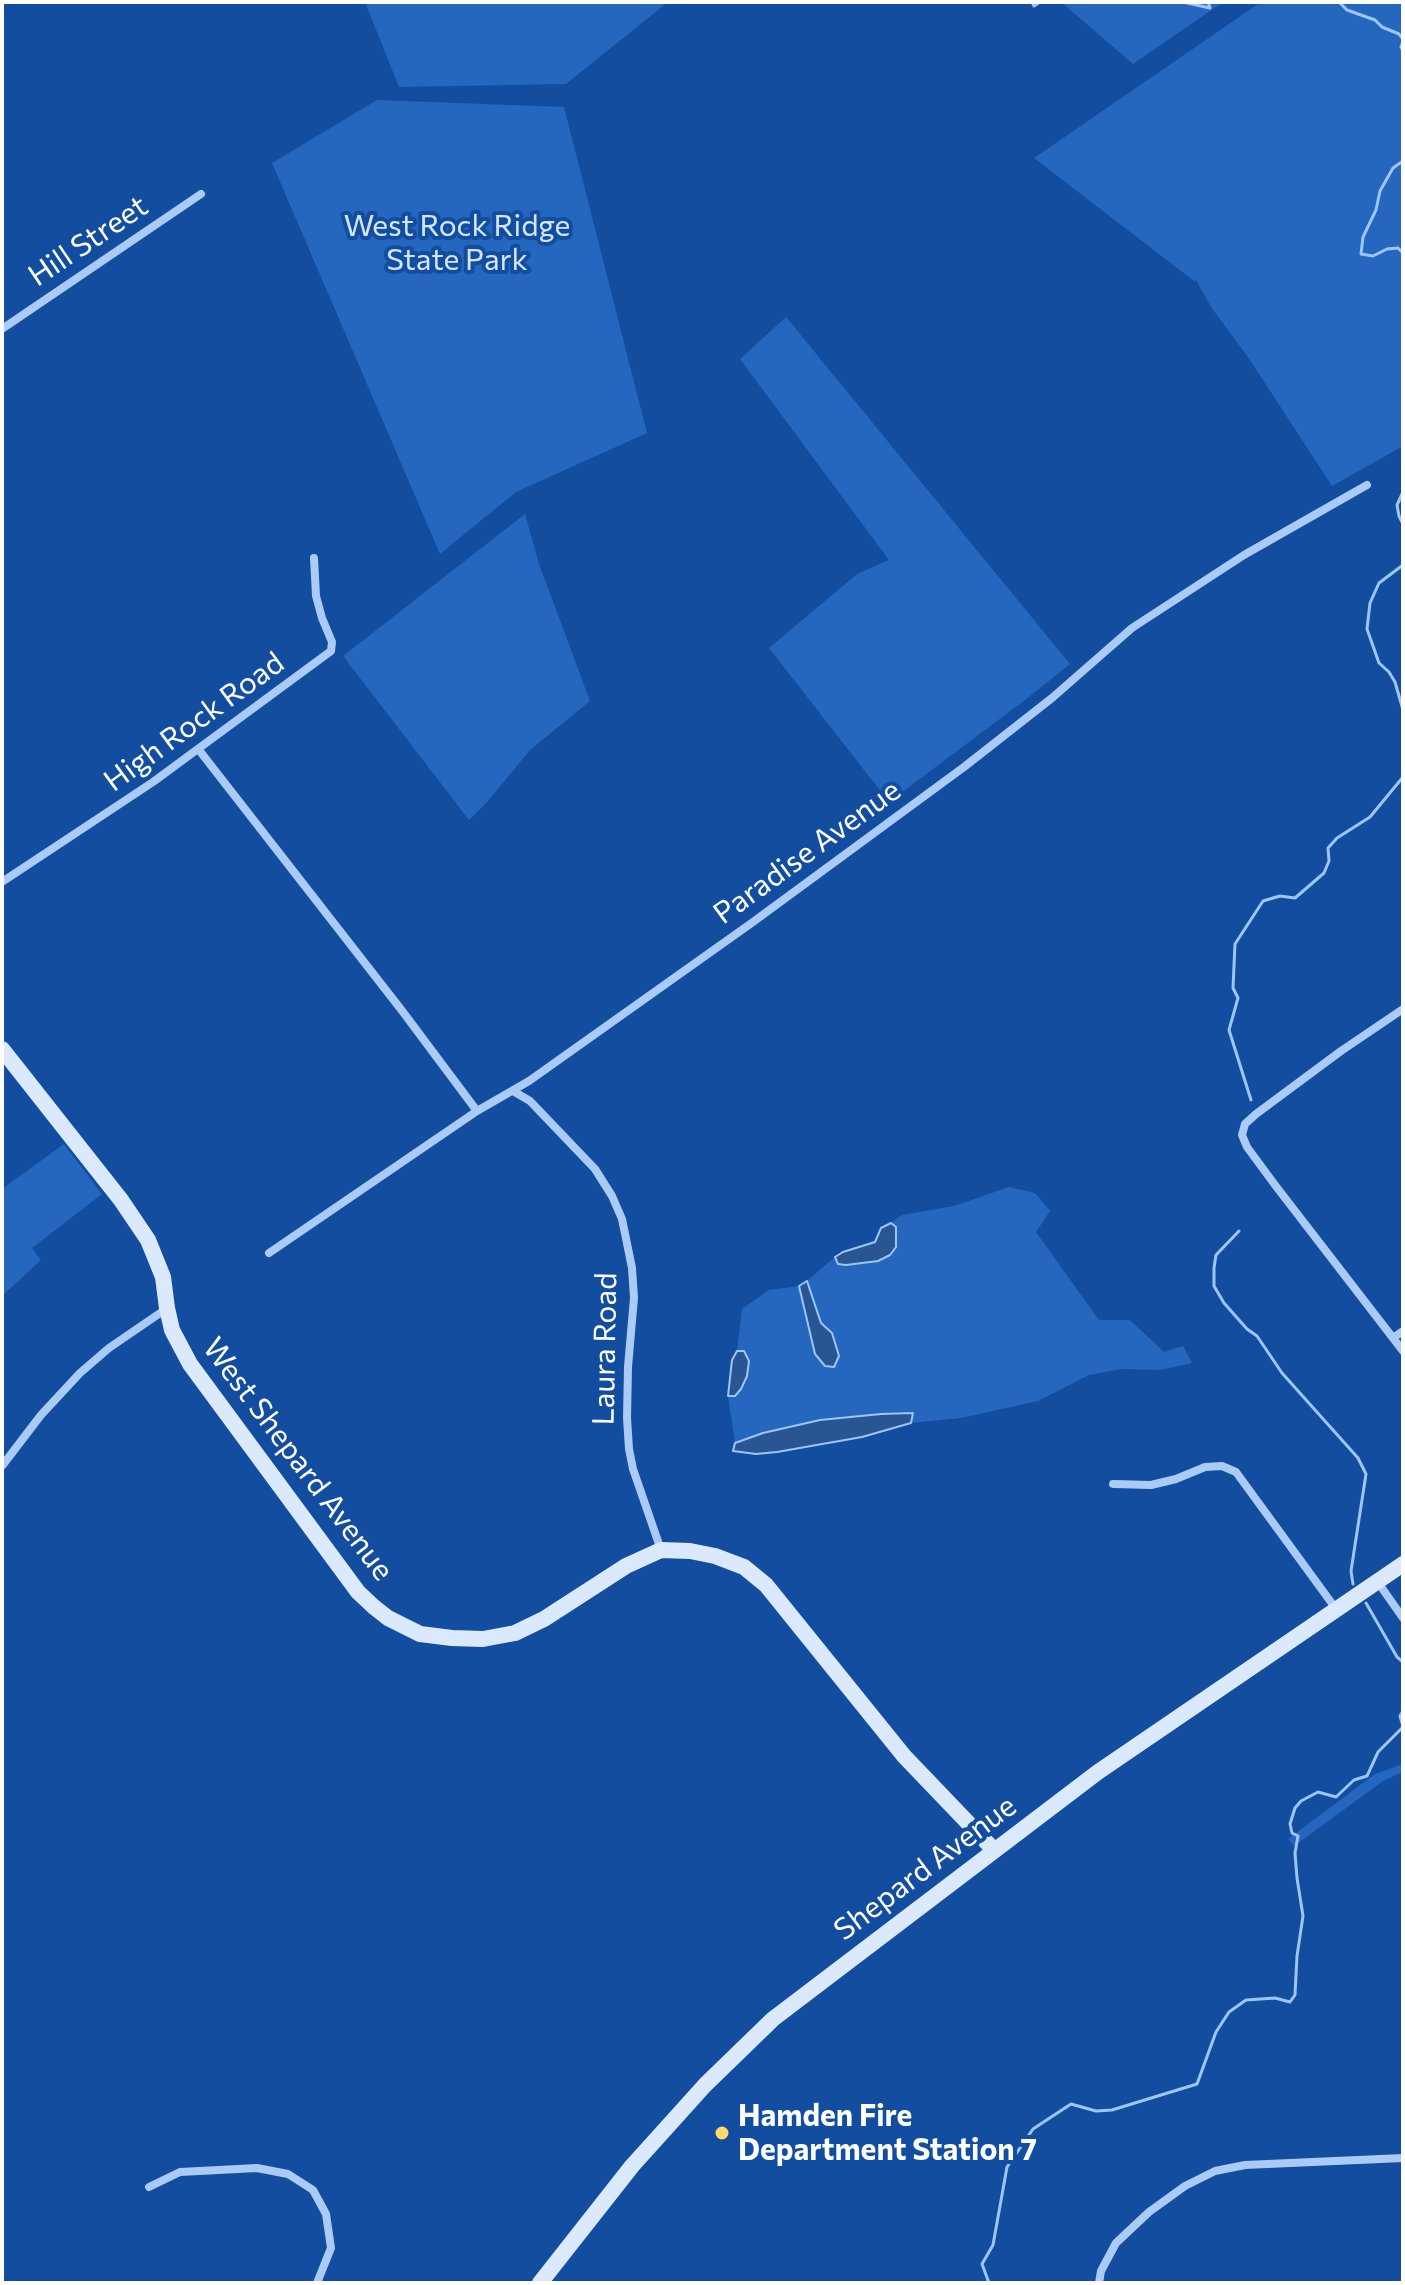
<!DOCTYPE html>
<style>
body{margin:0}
#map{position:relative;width:1405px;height:2285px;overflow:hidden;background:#124da0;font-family:Commissioner,sans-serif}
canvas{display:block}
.frame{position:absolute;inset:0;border:4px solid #fff;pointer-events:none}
</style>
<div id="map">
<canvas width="1405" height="2285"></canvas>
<div class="frame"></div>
</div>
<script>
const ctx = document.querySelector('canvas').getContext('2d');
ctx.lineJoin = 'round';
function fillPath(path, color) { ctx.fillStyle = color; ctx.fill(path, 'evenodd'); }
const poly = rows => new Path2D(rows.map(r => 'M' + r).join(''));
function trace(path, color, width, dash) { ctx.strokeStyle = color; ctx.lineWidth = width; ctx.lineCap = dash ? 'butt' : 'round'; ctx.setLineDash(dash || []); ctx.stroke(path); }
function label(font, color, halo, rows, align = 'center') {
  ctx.font = font + ' Commissioner,sans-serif'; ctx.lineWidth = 8; ctx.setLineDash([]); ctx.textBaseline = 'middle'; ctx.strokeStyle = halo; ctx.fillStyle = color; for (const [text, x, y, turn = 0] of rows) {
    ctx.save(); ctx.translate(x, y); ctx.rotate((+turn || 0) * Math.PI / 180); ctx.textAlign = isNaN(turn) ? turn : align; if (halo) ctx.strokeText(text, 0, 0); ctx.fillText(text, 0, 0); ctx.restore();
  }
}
const green = poly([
 [365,2,668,2,566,84,399,87],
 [1061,2,1223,2,1133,64],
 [1261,2,1403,2,1403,446,1332,486,1250,360,1211,307,1196,280,1194,281,1034,158],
 [377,100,564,107,647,433,516,492,440,554,272,163],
 [786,317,1070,664,1025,700,889,802,769,648,857,574,889,560,740,359],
 [525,514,539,564,590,701,530,750,487,802,469,820,343,656],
 [64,1144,102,1194,32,1248,41,1260,2,1296,2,1189],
 [1009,1187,1035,1193,1050,1211,1036,1232,1099,1320,1130,1320,1164,1352,1183,1346,1192,1363,1160,1370,1121,1369,1089,1375,1038,1401,961,1418,911,1423,912,1413,881,1414,820,1420,763,1433,735,1443,728,1396,735,1396,746,1376,749,1362,744,1351,737,1351,742,1309,769,1290,799,1286,815,1354,839,1356,832,1333,821,1323,807,1281,835,1257,838,1264,890,1255,896,1247,896,1228,891,1223,902,1215,954,1206],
 [1403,1764,1403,1772,1383,1781,1294,1846,1288,1839,1375,1774]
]);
const water = poly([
 [891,1223,896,1227,896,1247,890,1255,878,1261,846,1265,838,1264,835,1257,843,1252,875,1242,881,1228,891,1223],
 [807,1281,821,1323,832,1333,839,1356,834,1367,825,1366,815,1354,799,1286,807,1281],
 [737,1351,744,1351,749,1361,747,1376,741,1389,735,1396,728,1396,732,1360,737,1351],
 [913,1413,911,1423,862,1437,777,1452,756,1454,733,1451,735,1443,763,1433,820,1420,881,1414,913,1413]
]);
const stream = poly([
 [1032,2,1034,6,1040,2],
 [1183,2,1210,8,1208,2],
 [1339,2,1347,10,1375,20,1382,27,1399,34,1403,39],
 [1403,19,1403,22],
 [1403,41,1401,47,1403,51],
 [1403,161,1393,168,1380,191,1376,210,1363,237,1361,254,1373,256,1387,249,1398,248,1403,253],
 [1403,492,1397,505,1399,516,1403,524],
 [1403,565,1379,583,1370,603,1367,629,1379,663,1389,672,1395,682,1403,710],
 [1403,722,1403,733],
 [1251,1100,1229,1030,1238,998,1233,988,1235,944,1263,901,1280,896,1295,898,1324,873,1329,861,1328,848,1337,838,1370,817,1403,777],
 [1239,1231,1216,1255,1214,1268,1214,1286,1224,1303,1247,1329,1257,1336,1282,1373,1358,1458,1366,1474,1351,1571,1353,1584],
 [1366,1603,1397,1657,1403,1662],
 [1403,1726,1400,1716,1403,1711],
 [989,2283,982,2264,993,2245,1007,2167,1033,2129,1071,2104,1096,2111,1112,2110,1197,2084,1216,2032,1229,2012,1246,2000,1275,1998,1290,2002,1295,1995,1297,1956,1303,1916,1297,1878,1295,1853,1298,1836,1292,1833,1290,1824,1295,1808,1301,1801,1318,1792,1336,1797,1354,1780,1367,1776,1378,1752,1403,1727]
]);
const street = poly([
 [2,329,201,194],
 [199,750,403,1012,477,1111],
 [2,882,153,782,331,651,332,642,322,618,316,596,314,558],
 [1403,1009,1341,1051,1256,1114,1245,1124,1242,1135,1247,1147,1275,1185,1403,1351],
 [513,1091,530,1101,595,1169,612,1196,622,1219,632,1268,634,1298,628,1367,627,1418,629,1449,633,1469,661,1550],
 [269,1253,477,1111,529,1081,753,922,964,767,1052,698,1132,628,1244,555,1367,485],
 [1393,1338,1403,1331],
 [2,1466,41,1415,80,1373,109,1348,166,1309],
 [1113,1484,1151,1485,1176,1479,1205,1467,1222,1466,1236,1472,1336,1609],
 [1377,1581,1403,1618],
 [149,2187,180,2172,257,2168,288,2174,313,2190,326,2214,331,2248,317,2283],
 [1099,2283,1101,2271,1116,2243,1149,2212,1185,2186,1215,2171,1245,2165,1403,2158]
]);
const secondary = poly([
 [2,1049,121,1200,148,1240,163,1277,167,1308,172,1330,190,1364,358,1592,374,1607,388,1618,420,1634,452,1638,483,1639,515,1633,544,1619,626,1566,661,1550,690,1551,715,1556,744,1567,766,1585,904,1756,994,1850],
 [540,2283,632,2166,705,2085,773,2019,1098,1772,1403,1564]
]);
const markers = [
 [722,2133,8,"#ffd86e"]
];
const parkNames = [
 ["West Rock Ridge",457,226],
 ["State Park",457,260]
];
const streetNames = [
 ["Hill Street",88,241,-34],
 ["High Rock Road",194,722,-36],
 ["Paradise Avenue",807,852,-36],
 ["Laura Road",605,1349,-89],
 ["West Shepard Avenue",298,1459,53],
 ["Shepard Avenue",925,1868,-37]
];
const poiNames = [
 ["Hamden Fire",738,2116],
 ["Department Station 7",738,2150]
];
fillPath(green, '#2567bf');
fillPath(water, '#2a5593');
trace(water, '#9cc5f8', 2);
trace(stream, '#9cc5f8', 3);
trace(street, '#aacbf5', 8);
trace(secondary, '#dbe9fd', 16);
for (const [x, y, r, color] of markers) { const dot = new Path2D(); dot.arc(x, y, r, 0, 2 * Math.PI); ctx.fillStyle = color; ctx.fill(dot); trace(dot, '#124da0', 3); }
label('30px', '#d3e6fe', '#124da0', parkNames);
label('30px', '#fff', '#124da0', streetNames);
label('bold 30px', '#fff', '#124da0', poiNames, 'left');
</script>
